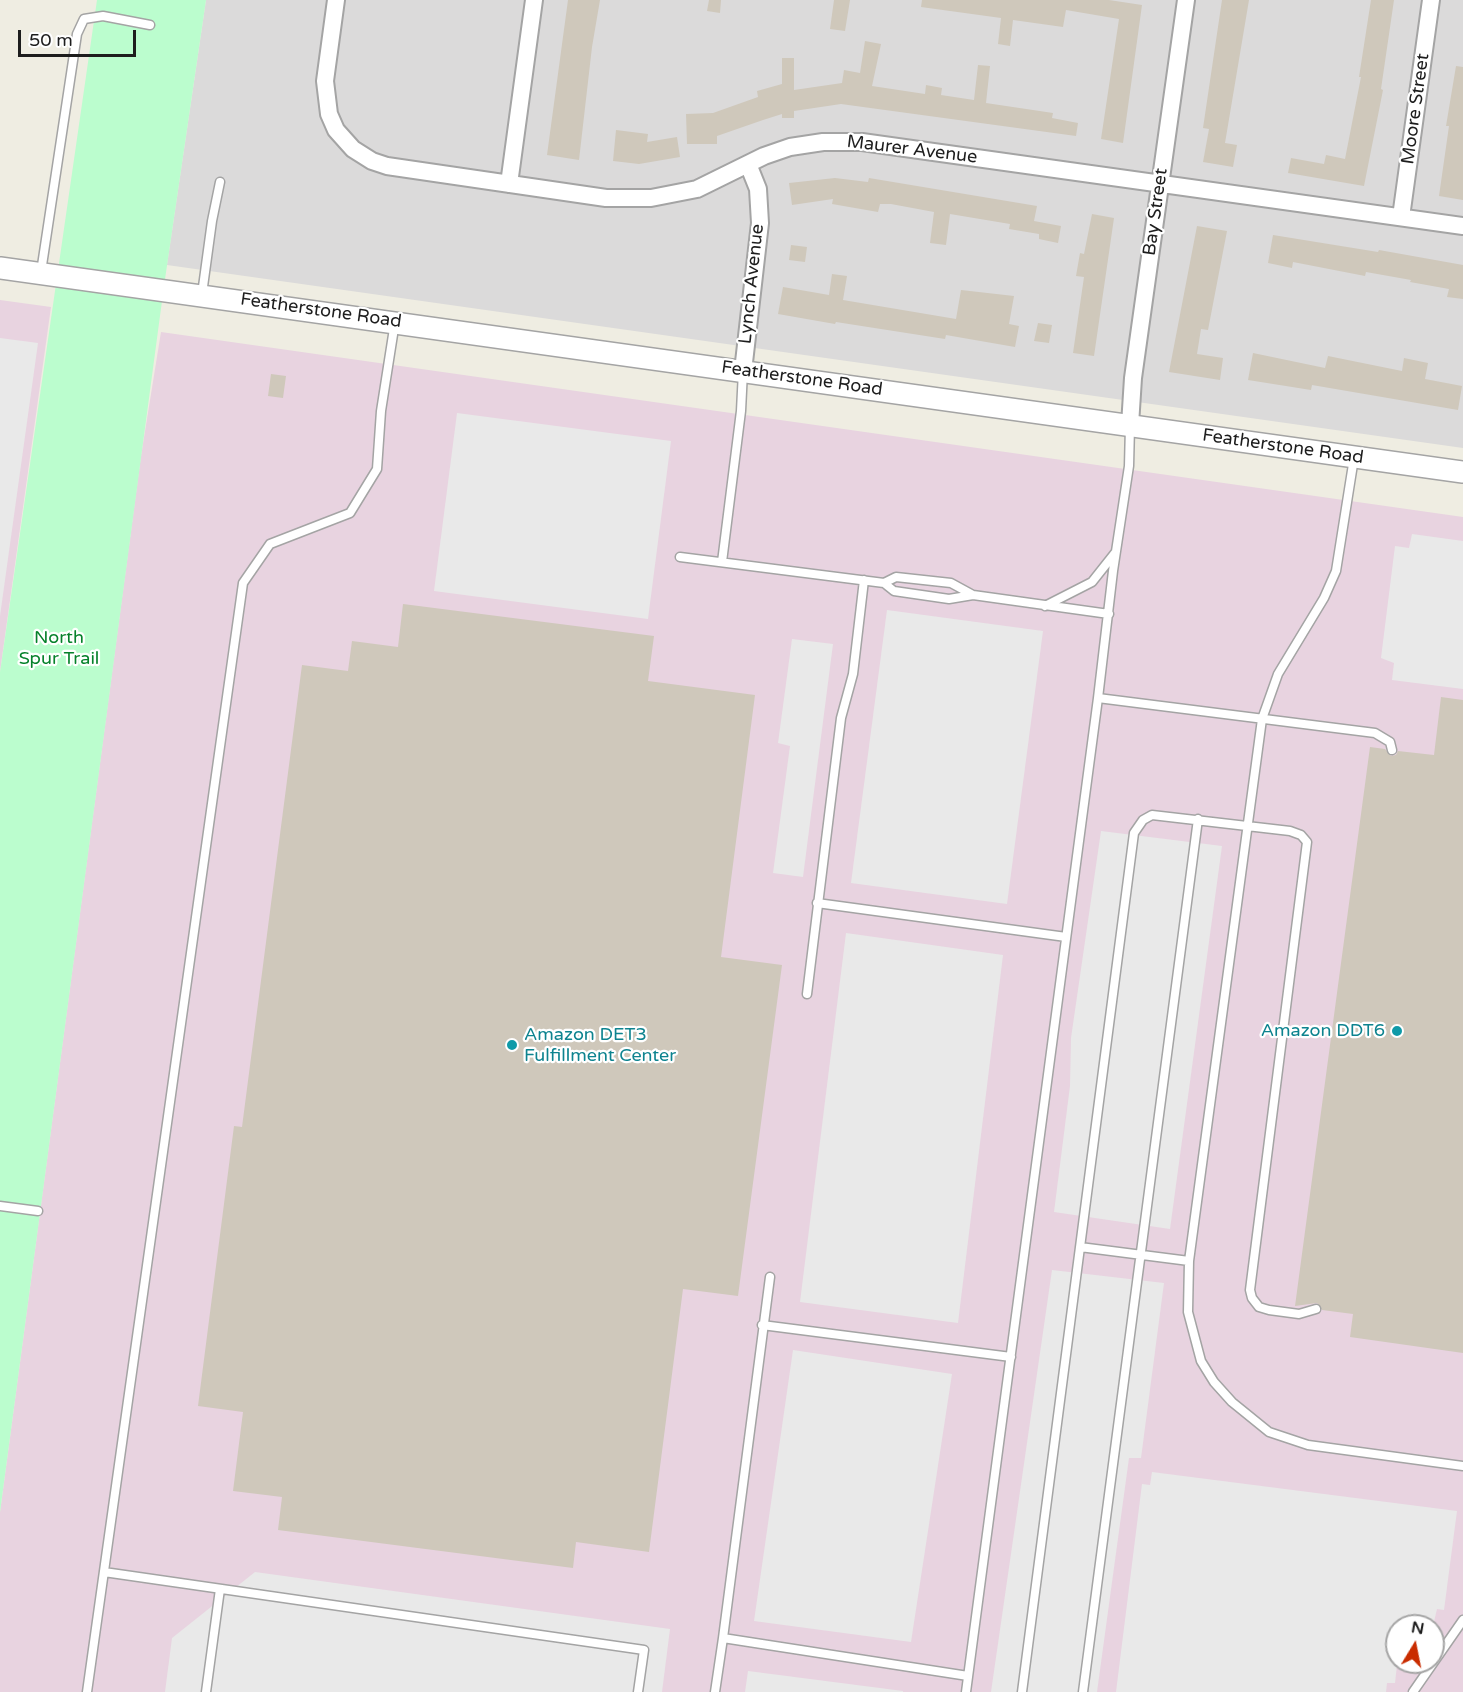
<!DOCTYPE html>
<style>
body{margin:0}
#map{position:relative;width:1463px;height:1692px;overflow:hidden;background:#efede2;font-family:"Varela Round",sans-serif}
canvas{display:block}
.north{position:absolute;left:1385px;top:1614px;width:60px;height:60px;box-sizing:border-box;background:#fff;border:2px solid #a5a5a5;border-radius:50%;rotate:10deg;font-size:16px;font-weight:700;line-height:24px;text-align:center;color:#1d1d1d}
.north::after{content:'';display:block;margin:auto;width:21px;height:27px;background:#c92c00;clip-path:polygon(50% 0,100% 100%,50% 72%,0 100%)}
.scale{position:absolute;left:18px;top:30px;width:118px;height:27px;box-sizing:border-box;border:3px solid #1d1d1d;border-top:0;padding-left:8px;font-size:18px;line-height:21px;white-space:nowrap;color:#1d1d1d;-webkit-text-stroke:4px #fff;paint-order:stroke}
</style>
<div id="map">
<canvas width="1463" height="1692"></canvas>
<div class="north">N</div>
<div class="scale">50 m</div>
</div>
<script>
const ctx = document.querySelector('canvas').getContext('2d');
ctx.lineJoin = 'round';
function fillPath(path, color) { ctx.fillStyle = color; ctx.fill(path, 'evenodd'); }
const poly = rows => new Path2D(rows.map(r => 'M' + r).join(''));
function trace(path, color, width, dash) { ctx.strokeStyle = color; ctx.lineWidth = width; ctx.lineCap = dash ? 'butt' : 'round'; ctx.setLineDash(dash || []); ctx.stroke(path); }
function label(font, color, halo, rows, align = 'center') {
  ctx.font = font + ' "Varela Round",sans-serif'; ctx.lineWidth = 4.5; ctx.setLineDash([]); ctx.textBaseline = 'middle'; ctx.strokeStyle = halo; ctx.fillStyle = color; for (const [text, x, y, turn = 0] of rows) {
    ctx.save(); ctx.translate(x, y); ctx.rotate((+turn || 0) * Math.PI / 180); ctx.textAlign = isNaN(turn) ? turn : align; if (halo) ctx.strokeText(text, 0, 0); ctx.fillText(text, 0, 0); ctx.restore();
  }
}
const residential = poly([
 [206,0,1463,0,1463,448,167,265]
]);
const industrial = poly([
 [0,300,51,307,0,672],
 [161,332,1463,517,1463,1692,0,1692,0,1512,141,456],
 [1397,1626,1433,1626,1433,1662,1397,1662]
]);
const park = poly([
 [97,0,206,0,164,286,0,1512,0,672]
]);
const parking = poly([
 [0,338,38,343,0,616],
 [457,413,671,441,648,619,434,591],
 [1412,534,1463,541,1463,689,1392,680,1394,663,1381,658,1395,546,1409,548],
 [887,610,1043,631,1007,904,851,883],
 [792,639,833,644,803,877,773,873,790,746,778,743],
 [1101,831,1222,846,1170,1229,1054,1212,1070,1086,1071,1038],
 [846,933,1003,955,958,1323,800,1302],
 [1052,1270,1164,1283,1141,1458,1129,1458,1097,1692,991,1692],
 [793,1350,952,1374,911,1642,754,1621],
 [1152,1472,1457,1511,1444,1610,1437,1609,1433,1626,1397,1626,1397,1662,1415,1662,1414,1666,1397,1665,1395,1683,1387,1683,1386,1692,1116,1692,1142,1484,1150,1485],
 [255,1572,670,1629,662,1692,165,1692,172,1638],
 [748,1671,903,1691,903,1692,745,1692]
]);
const building = poly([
 [568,0,600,0,592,47,579,160,547,155],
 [709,0,721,0,720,13,707,11],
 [834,0,850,0,845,31,830,29],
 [922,0,1109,0,1142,5,1123,143,1101,139,1119,19,1066,10,1063,27,1013,20,1010,46,998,44,1001,18,921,7],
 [1222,0,1249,0,1225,143,1237,145,1233,167,1203,162,1209,129,1203,128],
 [1371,0,1394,0,1381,89,1383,90,1364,186,1288,173,1291,158,1324,164,1326,155,1345,159,1361,77,1359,77],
 [865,41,881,44,872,86,925,94,926,85,942,88,941,95,974,100,978,65,990,66,986,103,1053,113,1052,118,1078,123,1076,136,841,104,794,111,794,118,782,118,782,114,763,120,717,136,717,144,687,144,686,114,713,113,758,97,757,91,782,84,782,58,794,58,794,90,842,83,844,70,860,73],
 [1456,66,1463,67,1463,200,1439,196,1449,126,1446,126],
 [616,130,648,134,647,142,677,137,680,157,639,164,613,161],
 [835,178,868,182,869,178,1037,206,1034,221,1061,226,1058,243,1039,239,1039,234,1009,229,1010,224,950,214,946,245,930,243,934,212,891,204,880,204,878,212,832,204,833,199,792,205,789,183],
 [1092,214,1114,218,1094,356,1073,353,1084,277,1076,276,1080,253,1084,254],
 [1197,226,1227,231,1208,330,1201,329,1197,354,1223,358,1220,380,1169,372],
 [1273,235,1378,252,1379,250,1463,265,1463,299,1447,297,1449,289,1410,282,1411,280,1366,272,1365,276,1293,262,1292,268,1268,263],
 [791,245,807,247,805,262,789,260],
 [832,274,847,276,843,300,956,319,961,290,1014,296,1009,324,1019,326,1015,347,946,335,945,339,836,322,835,324,778,314,783,287,829,295],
 [1038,323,1052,325,1049,343,1034,341],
 [1253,353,1325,368,1328,356,1402,371,1404,358,1428,363,1425,379,1462,386,1458,410,1312,385,1311,390,1248,380],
 [271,374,286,376,283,398,268,396],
 [403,604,654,636,648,681,755,695,721,957,782,965,738,1296,683,1289,649,1552,576,1542,573,1568,278,1530,282,1497,233,1491,243,1412,198,1406,234,1126,242,1127,302,665,348,671,352,641,398,647],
 [1441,697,1463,700,1463,1353,1350,1337,1353,1314,1322,1310,1317,1303,1295,1306,1370,747,1385,749,1391,756,1396,755,1398,751,1434,755]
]);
const service = poly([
 [41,272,77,34,84,19,103,16,150,25],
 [202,294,212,221,220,182],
 [1130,426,1129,466,1113,571,1098,698,1375,733,1390,742,1392,750],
 [1354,458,1336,571,1324,598,1278,674,1262,719,1189,1261,1188,1312,1201,1361,1214,1382,1232,1402,1269,1432,1308,1445,1463,1466],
 [680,557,884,583,894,591,949,599,973,595,1109,614],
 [722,562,741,411,743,371],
 [884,583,896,577,951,583,973,595],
 [1045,606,1092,582,1115,553],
 [817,903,1066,937],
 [807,994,841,718,853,674,864,580],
 [0,1206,38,1211],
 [1080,1247,1189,1261],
 [770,1277,723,1638,968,1676],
 [762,1325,1011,1357],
 [104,1572,644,1650,638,1692],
 [87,1692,243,583,270,544,350,513,377,469,381,411,395,322],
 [206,1692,220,1589],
 [715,1692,723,1638],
 [966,1692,1098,698],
 [1022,1692,1134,833,1143,820,1152,815,1290,831,1301,835,1307,842,1250,1290,1252,1298,1259,1307,1269,1310,1299,1314,1316,1309],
 [1083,1692,1198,819],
 [1413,1692,1463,1620]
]);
const minor = poly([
 [336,0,325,81,329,114,336,130,353,149,372,161,387,166,606,198,651,198,697,189,764,156,790,147,823,142,862,142,1463,226],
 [509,184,534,0],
 [1401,217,1431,0],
 [743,371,760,223,758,189,748,164],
 [1130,425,1133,378,1186,0]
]);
const tertiary = poly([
 [0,268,1463,472]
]);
const markers = [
 [1397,1031,6,"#0f9aa8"],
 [512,1045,6,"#0f9aa8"]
];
const streetNames = [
 ["Moore Street",1416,109,-82],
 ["Maurer Avenue",912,150,7],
 ["Bay Street",1156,212,-82],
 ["Lynch Avenue",752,284,-84],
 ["Featherstone Road",321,311,8],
 ["Featherstone Road",802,379,8],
 ["Featherstone Road",1283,447,8]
];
const parkNames = [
 ["North",59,638],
 ["Spur Trail",59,659]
];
const cultureNames = [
 ["Amazon DDT6",1385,1031],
 ["Amazon DET3",524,1035,"left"],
 ["Fulfillment Center",524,1056,"left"]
];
fillPath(residential, '#dbdada');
fillPath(industrial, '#e8d3e0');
fillPath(park, '#bbfdce');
fillPath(parking, '#e9e9e9');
fillPath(building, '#cfc8bb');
trace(service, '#a4a4a4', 11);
trace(minor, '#a4a4a4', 20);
trace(tertiary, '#a4a4a4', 24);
trace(service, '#fff', 8);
trace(minor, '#fff', 16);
trace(tertiary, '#fff', 21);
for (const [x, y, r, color] of markers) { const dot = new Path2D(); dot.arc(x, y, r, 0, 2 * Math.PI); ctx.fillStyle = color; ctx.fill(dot); trace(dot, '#fff', 2); }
label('18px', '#1d1d1d', '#fff', streetNames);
label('18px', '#05812a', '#fff', parkNames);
label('18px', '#0d838f', '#fff', cultureNames, 'right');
</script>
